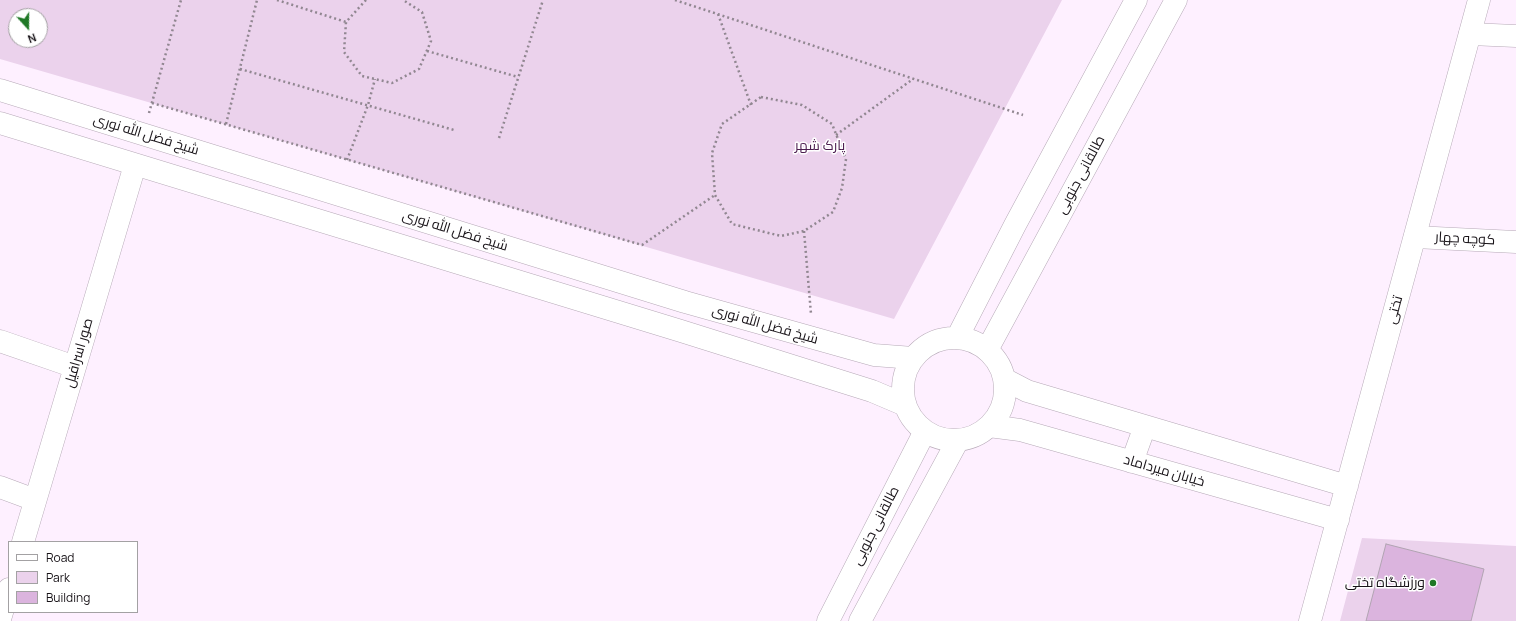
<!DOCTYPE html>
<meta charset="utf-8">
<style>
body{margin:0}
#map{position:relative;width:1516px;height:621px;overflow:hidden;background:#fef0ff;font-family:Manrope,sans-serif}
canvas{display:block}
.legend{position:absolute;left:8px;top:541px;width:130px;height:72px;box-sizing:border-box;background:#fff;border:1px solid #a3a1a3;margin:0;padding:5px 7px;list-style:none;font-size:12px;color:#181318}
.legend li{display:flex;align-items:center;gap:8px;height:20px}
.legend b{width:20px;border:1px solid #a3a1a3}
.north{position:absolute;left:8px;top:8px;width:40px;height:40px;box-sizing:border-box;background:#fff;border:1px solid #a3a1a3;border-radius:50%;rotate:159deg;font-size:11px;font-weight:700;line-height:16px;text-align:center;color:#181318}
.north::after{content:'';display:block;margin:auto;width:14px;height:18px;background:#1f7826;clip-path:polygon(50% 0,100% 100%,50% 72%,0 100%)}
</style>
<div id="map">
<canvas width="1516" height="621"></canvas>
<ul class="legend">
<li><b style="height:5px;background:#fff"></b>Road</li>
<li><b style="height:11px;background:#ebd2ec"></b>Park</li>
<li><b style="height:11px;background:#dbb4de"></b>Building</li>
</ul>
<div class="north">N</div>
</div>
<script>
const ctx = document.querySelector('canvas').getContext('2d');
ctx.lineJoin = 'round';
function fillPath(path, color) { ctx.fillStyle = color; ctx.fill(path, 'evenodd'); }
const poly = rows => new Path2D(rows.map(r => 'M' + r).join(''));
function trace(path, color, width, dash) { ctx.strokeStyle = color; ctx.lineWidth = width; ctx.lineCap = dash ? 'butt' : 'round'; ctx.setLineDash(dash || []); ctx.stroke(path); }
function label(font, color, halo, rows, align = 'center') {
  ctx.font = font + ' Manrope,Cairo,sans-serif'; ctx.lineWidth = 3; ctx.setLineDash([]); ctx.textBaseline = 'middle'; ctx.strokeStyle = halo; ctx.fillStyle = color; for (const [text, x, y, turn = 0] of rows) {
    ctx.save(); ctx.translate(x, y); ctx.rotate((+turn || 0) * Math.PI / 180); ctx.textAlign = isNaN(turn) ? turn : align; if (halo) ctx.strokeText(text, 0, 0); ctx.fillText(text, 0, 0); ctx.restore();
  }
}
const green = poly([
 [0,0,1062,0,894,319,0,59],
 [16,16,40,16,40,40,16,40],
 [1362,538,1516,546,1516,621,1340,621]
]);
const building = poly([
 [1386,544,1484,569,1471,621,1366,621,1386,544]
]);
const path = poly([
 [277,0,346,22],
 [366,0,346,22,344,52,362,76,392,83,419,69,431,41,422,12,403,0],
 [675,0,1023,115],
 [718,14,751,105],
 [427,51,518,77],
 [240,69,454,130],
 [761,97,802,105,832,124,846,159,842,188,833,212,804,231,781,236,732,224,715,195,712,153,722,124,761,97],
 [152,103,642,245,715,195],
 [149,113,181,0],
 [226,124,257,0],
 [836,135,913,79],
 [499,138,543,0],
 [347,160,368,105,375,79],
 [804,231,811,314]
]);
const street = poly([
 [1470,34,1516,36],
 [1415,237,1516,242],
 [0,341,75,367],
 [0,487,35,500],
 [23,542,135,165],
 [0,619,9,589]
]);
const secondary = poly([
 [0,90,685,302,874,355,913,358],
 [0,123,681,331,872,391,905,405],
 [957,338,1015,225,1136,0],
 '903 389a51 51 0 1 1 102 0a51 51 0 1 1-102 0Z',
 [987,350,1176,0],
 [1004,379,1027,391,1347,486],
 [989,426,1020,430,1338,520],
 [1132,462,1145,426],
 [828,621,925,431],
 [860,621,958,440],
 [1310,621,1479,0]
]);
const markers = [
 [1433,583,4,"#1f7826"]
];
const streetNames = [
 ["شیخ فضل الله نوری",146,135,17],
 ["طالقانی جنوبی",1081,175,-62],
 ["شیخ فضل الله نوری",455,231,17],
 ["کوچه چهار",1465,239,3],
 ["تختی",1395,310,-75],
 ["شیخ فضل الله نوری",765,325,16],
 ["صور اسرافیل",79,353,-74],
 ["خیابان میرداماد",1164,471,16],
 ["طالقانی جنوبی",876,526,-63]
];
const parkNames = [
 ["پارک شهر",820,146]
];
const poiNames = [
 ["ورزشگاه تختی",1425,583]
];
fillPath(green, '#ebd2ec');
fillPath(building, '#dbb4de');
trace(building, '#b1a4b2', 1);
trace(street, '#b6a9b7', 23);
trace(secondary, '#b6a9b7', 23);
trace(path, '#918791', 2.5, [2, 3]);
trace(street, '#fff', 22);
trace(secondary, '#fff', 22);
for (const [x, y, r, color] of markers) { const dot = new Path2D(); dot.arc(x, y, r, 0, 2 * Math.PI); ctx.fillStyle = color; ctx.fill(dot); trace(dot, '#fff', 1.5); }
label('14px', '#181318', '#fff', streetNames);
label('14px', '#4b1c4f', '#fff', parkNames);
label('14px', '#181318', '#fff', poiNames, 'right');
</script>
